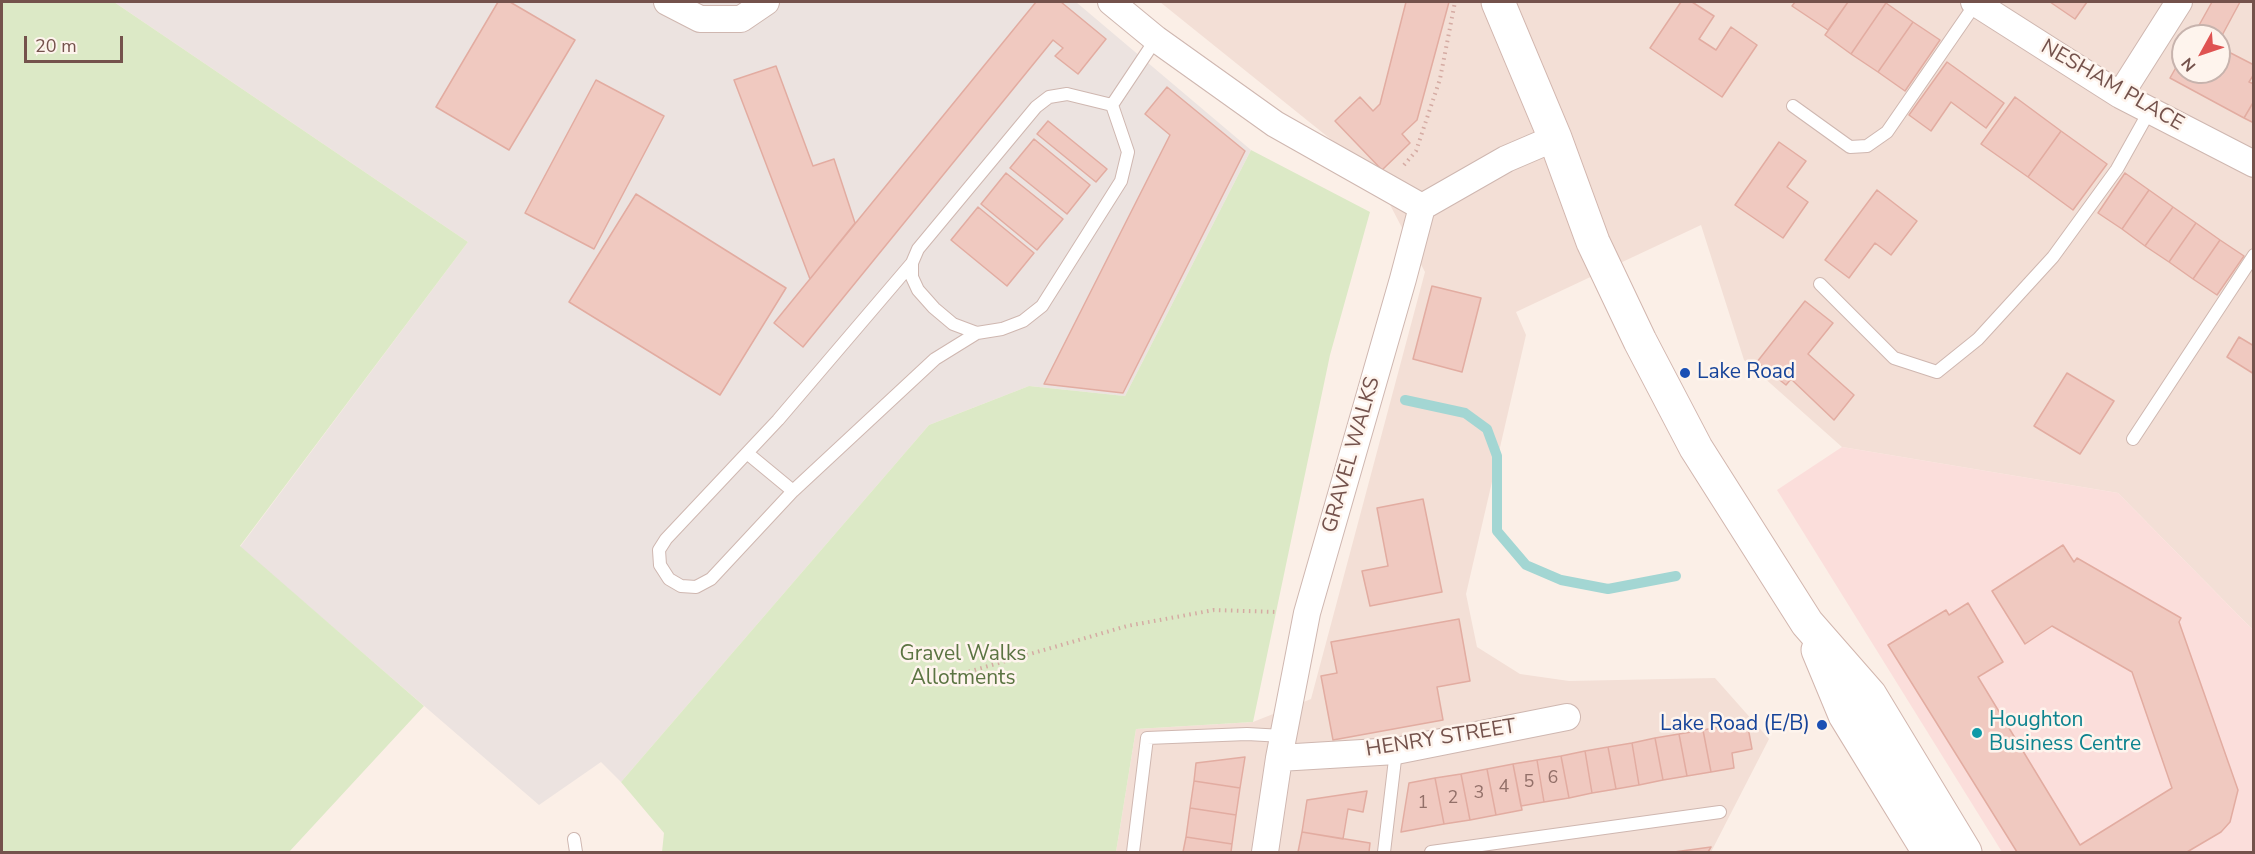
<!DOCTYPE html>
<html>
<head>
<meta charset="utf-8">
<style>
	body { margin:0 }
	#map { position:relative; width:2255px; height:854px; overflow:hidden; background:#fbefe7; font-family:"Nunito Sans",sans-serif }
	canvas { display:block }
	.frame { position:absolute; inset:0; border:3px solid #74524c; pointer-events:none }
	.north { position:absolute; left:2171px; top:24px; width:60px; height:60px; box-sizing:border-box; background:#fef4ed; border:2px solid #c7b3ad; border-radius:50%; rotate:230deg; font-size:16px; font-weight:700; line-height:24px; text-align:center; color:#74524c }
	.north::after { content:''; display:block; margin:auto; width:21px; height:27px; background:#df5352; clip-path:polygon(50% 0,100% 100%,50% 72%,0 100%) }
	.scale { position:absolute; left:24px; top:36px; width:99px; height:27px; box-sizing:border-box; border:3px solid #74524c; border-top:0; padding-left:8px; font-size:18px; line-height:21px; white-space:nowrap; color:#74524c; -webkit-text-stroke:4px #fef4ed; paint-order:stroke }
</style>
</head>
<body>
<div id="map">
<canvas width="2255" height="854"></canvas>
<div class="frame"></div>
<div class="north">N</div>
<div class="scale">20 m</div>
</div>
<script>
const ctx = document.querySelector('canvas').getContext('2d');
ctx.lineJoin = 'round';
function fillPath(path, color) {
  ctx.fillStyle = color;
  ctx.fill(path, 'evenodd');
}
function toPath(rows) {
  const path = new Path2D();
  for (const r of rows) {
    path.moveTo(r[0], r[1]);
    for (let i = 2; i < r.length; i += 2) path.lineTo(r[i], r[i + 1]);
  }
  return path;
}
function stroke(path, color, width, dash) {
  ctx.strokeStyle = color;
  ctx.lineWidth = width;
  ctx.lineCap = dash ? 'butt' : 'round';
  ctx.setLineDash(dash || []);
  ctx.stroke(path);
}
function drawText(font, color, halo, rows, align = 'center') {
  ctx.font = font + ' "Nunito Sans",sans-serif';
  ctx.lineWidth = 5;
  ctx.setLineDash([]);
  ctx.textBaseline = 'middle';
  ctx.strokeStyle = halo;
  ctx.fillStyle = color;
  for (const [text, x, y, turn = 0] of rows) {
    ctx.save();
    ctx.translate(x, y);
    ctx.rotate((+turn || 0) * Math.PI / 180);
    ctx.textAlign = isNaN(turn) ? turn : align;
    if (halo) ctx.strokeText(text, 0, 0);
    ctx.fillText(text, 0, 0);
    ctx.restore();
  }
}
const residential = toPath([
	[1160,2,2253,2,2253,630,2118,493,1842,447,1744,360,1701,225,1516,312,1526,335,1466,594,1477,647,1520,674,1569,681,1715,678,1769,739,1711,852,1116,852,1136,729,1253,722,1311,699,1425,272,1374,174],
	[2183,36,2219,36,2219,72,2183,72]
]);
const commercial = toPath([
	[1842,447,2118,493,2253,630,2253,852,2002,852,1777,490]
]);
const industrial = toPath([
	[114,2,1076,2,1251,150,1125,396,1029,386,929,425,621,782,601,762,539,805,240,547,468,242]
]);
const green = toPath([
	[2,2,114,2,468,242,240,546,424,706,289,852,2,852],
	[1251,150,1370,212,1330,355,1253,722,1136,729,1116,852,662,852,664,833,621,782,929,425,1029,386,1125,396]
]);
const stream = toPath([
	[1405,400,1465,413,1487,429,1497,456,1497,531,1526,565,1561,580,1608,589,1676,576]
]);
const building = toPath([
	[498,2,510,2,575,40,509,150,436,107,498,2],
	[1036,2,1061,2,1106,39,1078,74,1055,56,1063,48,1053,40,803,347,774,323,1036,2],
	[1406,2,1449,2,1417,120,1402,134,1410,143,1382,170,1335,121,1360,97,1373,111,1380,104,1406,2],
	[1681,2,1692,2,1714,16,1699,39,1716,50,1731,27,1757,45,1722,97,1650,48,1681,2],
	[1795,2,1848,2,1828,30,1792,6,1795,2],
	[1848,2,1884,2,1886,3,1851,54,1825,35,1848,2],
	[2050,2,2087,2,2075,19,2050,2],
	[2212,2,2240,2,2219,41,2219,36,2193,36,2212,2],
	[1886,3,1913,22,1878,72,1851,54,1886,3],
	[1913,22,1940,40,1905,91,1878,72,1913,22],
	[2219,47,2254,65,2254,74,2249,82,2254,84,2254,101,2244,118,2170,78,2183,55,2183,72,2219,72,2219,47],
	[1947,62,2004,103,1986,128,1951,102,1931,131,1909,115,1947,62],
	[776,66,813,166,834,159,855,223,810,279,734,80,776,66],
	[596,80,664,116,594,249,525,213,596,80],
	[1167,87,1245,151,1123,393,1044,384,1170,135,1145,114,1167,87],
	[2015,97,2061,131,2028,177,1981,144,2015,97],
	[2254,101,2254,123,2244,118,2254,101],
	[1048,121,1107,169,1096,182,1037,134,1048,121],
	[2061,131,2107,164,2073,210,2028,177,2061,131],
	[1034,139,1090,185,1067,214,1010,168,1034,139],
	[1779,142,1806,161,1787,187,1808,202,1783,238,1735,205,1779,142],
	[1006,173,1063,219,1037,250,981,204,1006,173],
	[2125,173,2149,190,2122,229,2098,213,2125,173],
	[1877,190,1917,221,1891,255,1875,243,1849,278,1825,260,1877,190],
	[2149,190,2173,207,2145,246,2122,229,2149,190],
	[636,194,786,288,720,395,569,302,636,194],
	[978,207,1034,253,1007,286,951,240,978,207],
	[2173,207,2196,223,2169,262,2145,246,2173,207],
	[2196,223,2220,240,2193,279,2169,262,2196,223],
	[2220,240,2244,256,2217,295,2193,279,2220,240],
	[1432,286,1481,298,1462,372,1413,359,1432,286],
	[1805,301,1833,323,1808,354,1854,395,1834,420,1791,379,1786,385,1757,362,1805,301],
	[2239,337,2254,346,2254,374,2227,357,2239,337],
	[2067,373,2114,401,2080,454,2034,426,2067,373],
	[1423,499,1442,592,1370,606,1362,571,1388,566,1377,508,1423,499],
	[2063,545,2074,562,2077,558,2181,618,2179,622,2238,790,2230,822,2221,832,2187,852,2017,852,1888,645,1946,610,1949,615,1968,603,2003,662,1978,677,2080,845,2172,788,2132,672,2052,626,2025,644,1992,591,2063,545],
	[1459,619,1470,681,1437,687,1443,720,1333,740,1321,676,1337,673,1331,642,1459,619],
	[1747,722,1752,749,1732,753,1734,768,1711,772,1703,730,1747,722],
	[1703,730,1711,772,1687,776,1679,734,1703,730],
	[1679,734,1687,776,1663,780,1655,738,1679,734],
	[1655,738,1663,780,1639,785,1632,743,1655,738],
	[1632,743,1639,785,1616,789,1608,747,1632,743],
	[1608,747,1616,789,1592,793,1585,751,1608,747],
	[1585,751,1592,793,1569,798,1561,756,1585,751],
	[1561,756,1569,798,1544,802,1537,760,1561,756],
	[1245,757,1240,788,1194,781,1196,763,1245,757],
	[1537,760,1544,802,1521,806,1513,764,1537,760],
	[1513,764,1522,810,1496,815,1487,769,1513,764],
	[1487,769,1496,815,1470,820,1461,774,1487,769],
	[1461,774,1470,820,1444,824,1435,778,1461,774],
	[1435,778,1444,824,1401,832,1409,783,1435,778],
	[1194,781,1240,788,1236,815,1190,808,1194,781],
	[1367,791,1363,812,1348,809,1343,839,1302,832,1307,800,1367,791],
	[1190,808,1236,815,1232,844,1186,837,1190,808],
	[1302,832,1370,843,1369,852,1298,852,1302,832],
	[1186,837,1232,844,1231,852,1183,852,1186,837],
	[1711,847,1708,852,1674,852,1711,847]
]);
const path = toPath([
	[1404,165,1416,151,1440,79,1455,2],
	[940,680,1127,626,1214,610,1278,612],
	[2253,852,2254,852]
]);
const lane = toPath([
	[1067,94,1112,105,1128,152,1121,181,1042,306,1023,321,1002,329,977,333,953,324,934,308,918,290,912,277,912,263,918,249,1036,107,1049,97,1067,94],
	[1112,105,1156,39],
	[1793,106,1850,147,1867,146,1887,132,1976,3],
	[912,263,778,420,666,539,659,550,660,565,669,579,681,586,696,587,711,579,793,491,935,359,977,333],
	[1820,284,1894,358,1937,372,1978,339,2053,257,2117,169,2150,110],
	[2133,439,2254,255],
	[747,453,793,491],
	[574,839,576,852],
	[1133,852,1147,738,1247,734,1283,736],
	[1384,852,1396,751],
	[1431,852,1720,812]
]);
const street = toPath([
	[667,2,700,19,741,19,766,2],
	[1111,2,1156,39,1275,124,1422,207],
	[1974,2,2120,95,2254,164],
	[2120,95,2179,2],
	[1279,758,1396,751,1567,717],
	[1265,852,1279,758,1307,613,1403,279,1422,207,1506,159,1555,138]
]);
const secondary = toPath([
	[1498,2,1555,138,1593,242,1640,341,1696,448,1807,623,1870,695,1965,852],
	[1818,650,1845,715,1929,852]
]);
const markers = [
	[1685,373,6,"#1a4fb4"],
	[1822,725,6,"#1a4fb4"],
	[1977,733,6,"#0f9aa8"]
];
const numberNames = [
	["6",1553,779],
	["5",1529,783],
	["4",1504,788],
	["3",1479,794],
	["2",1453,799],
	["1",1423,804]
];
const streetNames = [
	["NESHAM PLACE",2112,86,30],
	["GRAVEL WALKS",1352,455,-74],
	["HENRY STREET",1441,739,-9]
];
const transitNames = [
	["Lake Road",1697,373],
	["Lake Road (E/B)",1810,725,"right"]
];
const parkNames = [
	["Gravel Walks",963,655],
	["Allotments",963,679]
];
const cultureNames = [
	["Houghton",1989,721],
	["Business Centre",1989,745]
];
fillPath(residential, '#f3dfd6');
fillPath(commercial, '#fbdedb');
fillPath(industrial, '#ece3e0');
fillPath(green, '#dce9c6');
stroke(stream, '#a3d6d3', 10);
fillPath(building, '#f0c9c0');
stroke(building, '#e2aca1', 1.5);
stroke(lane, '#cfb7b0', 14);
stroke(street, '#cfb7b0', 28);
stroke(secondary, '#d2b6ae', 35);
stroke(path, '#d5aba3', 4, [1.5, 4.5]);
stroke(lane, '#fff', 12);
stroke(street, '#fff', 26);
stroke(secondary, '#fff', 33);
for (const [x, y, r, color] of markers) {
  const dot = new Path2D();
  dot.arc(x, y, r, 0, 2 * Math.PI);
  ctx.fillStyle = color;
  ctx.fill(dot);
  stroke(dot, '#fef4ed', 2);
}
drawText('18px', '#937069', null, numberNames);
drawText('21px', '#74524c', '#fef4ed', streetNames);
drawText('21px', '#164399', '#fef4ed', transitNames, 'left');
drawText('21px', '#5b7442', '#fef4ed', parkNames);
drawText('21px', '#0d838f', '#fef4ed', cultureNames, 'left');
</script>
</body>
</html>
